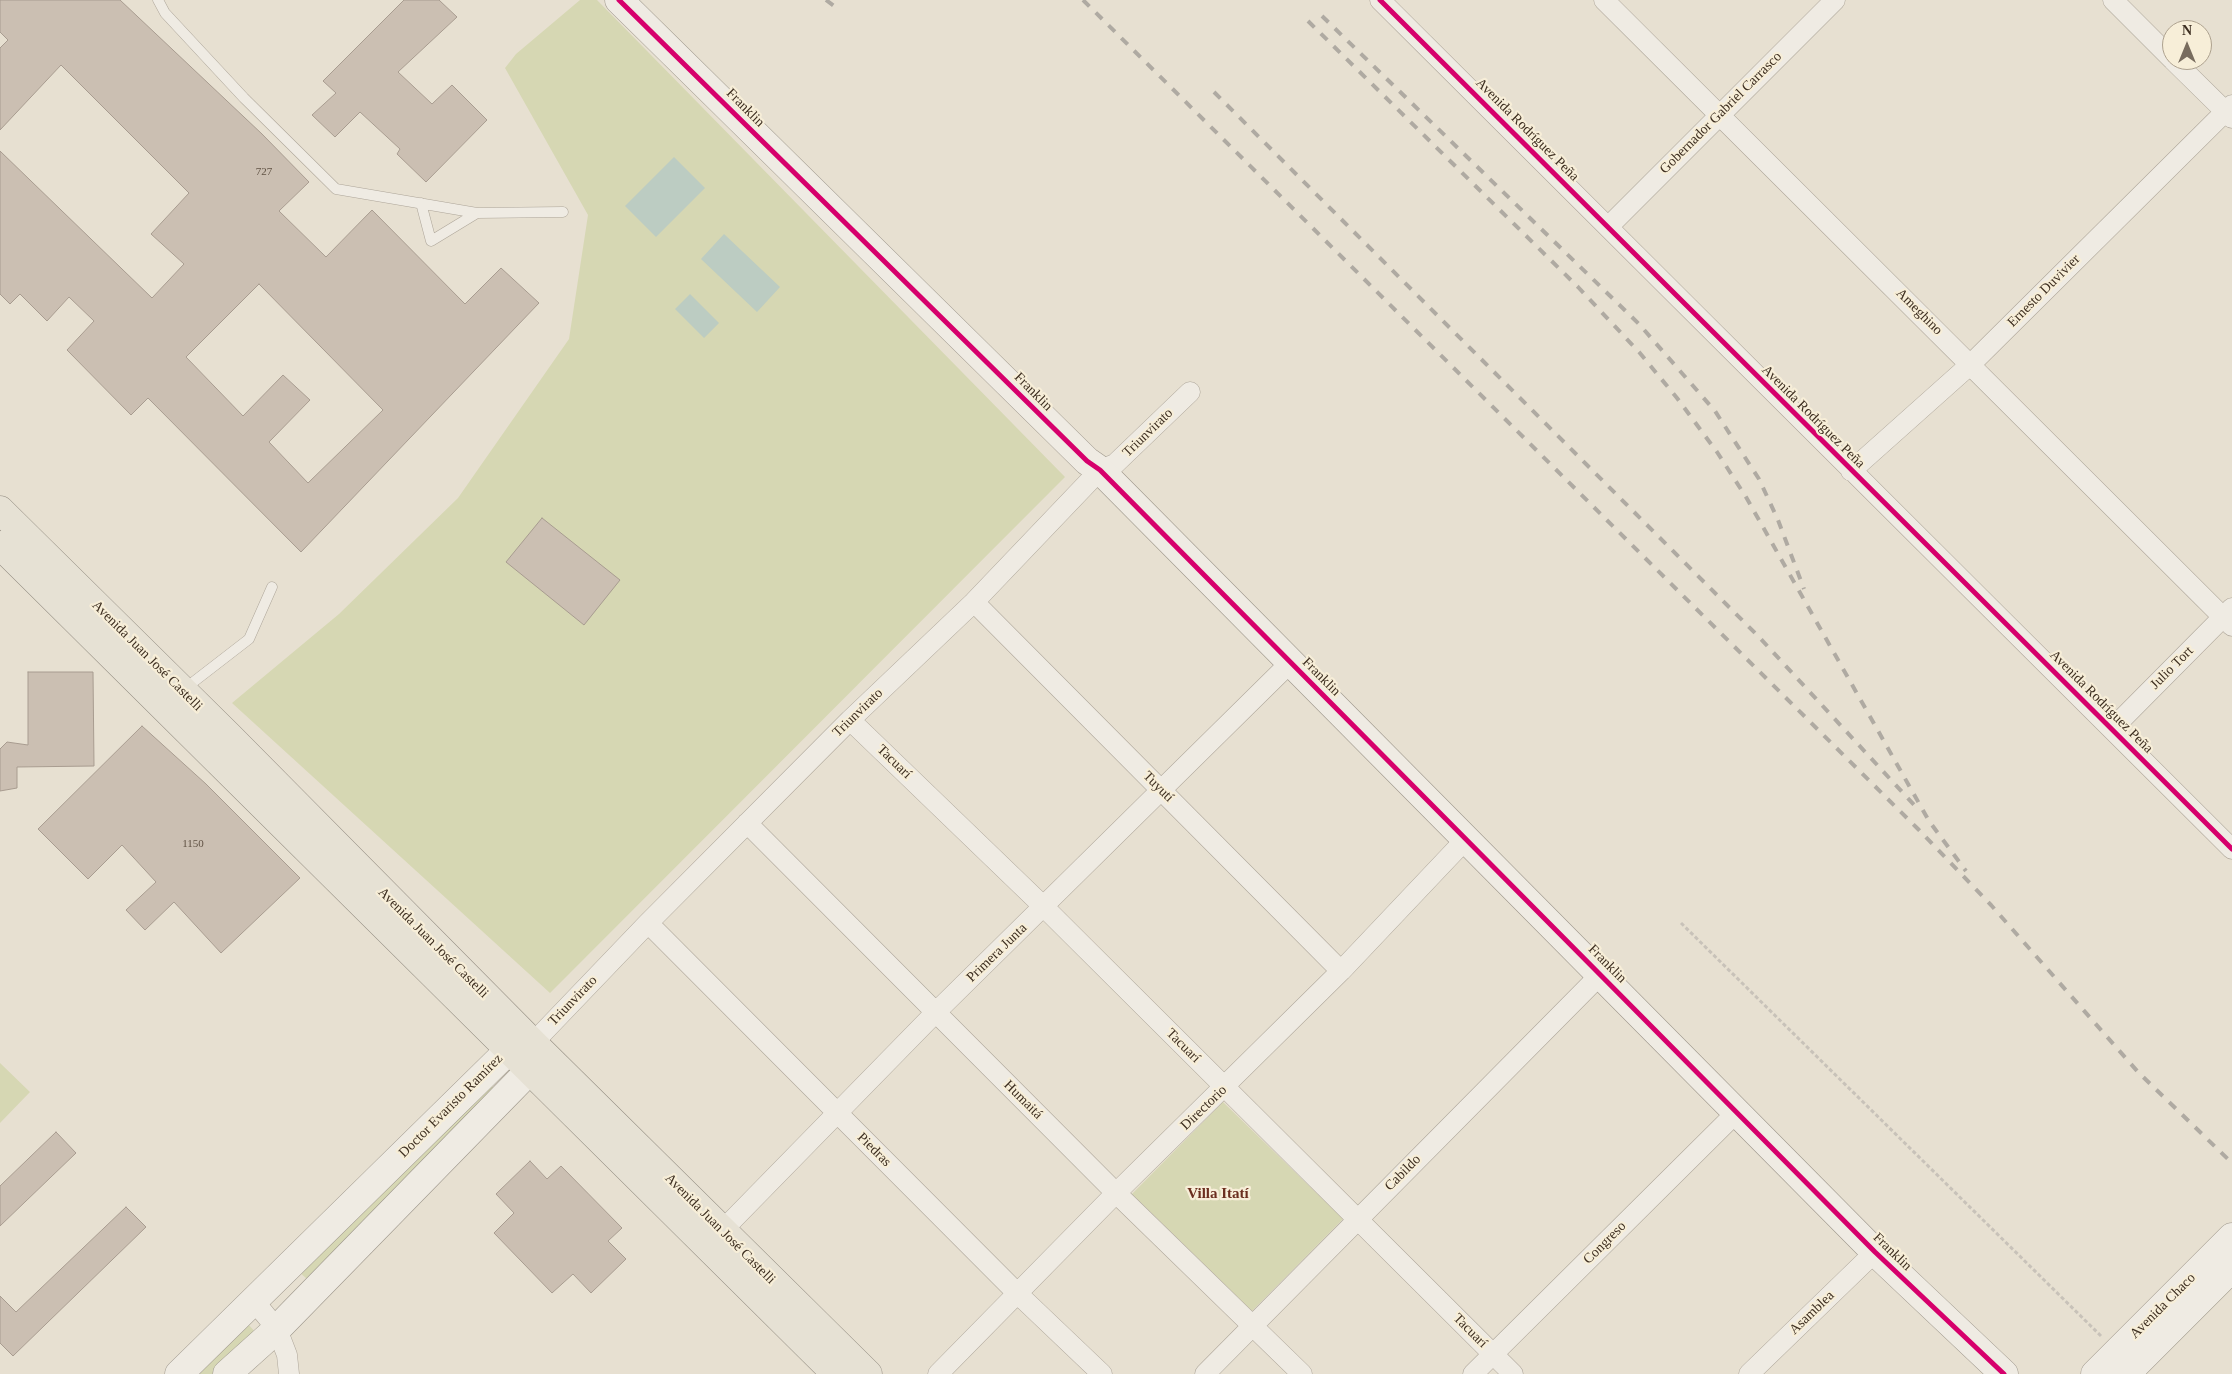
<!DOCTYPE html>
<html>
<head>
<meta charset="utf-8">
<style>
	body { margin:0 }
	#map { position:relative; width:2232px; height:1374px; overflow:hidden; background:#e7e0d1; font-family:Georgia,serif }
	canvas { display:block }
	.north { position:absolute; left:2162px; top:20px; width:50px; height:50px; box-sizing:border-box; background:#f7eed8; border:1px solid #ada18e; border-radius:50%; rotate:0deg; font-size:14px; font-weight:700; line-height:20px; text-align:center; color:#3d2e20 }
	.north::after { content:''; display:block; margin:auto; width:18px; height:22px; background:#786c5e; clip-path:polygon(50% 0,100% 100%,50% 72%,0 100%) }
</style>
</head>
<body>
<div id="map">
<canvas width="2232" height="1374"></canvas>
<div class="north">N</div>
</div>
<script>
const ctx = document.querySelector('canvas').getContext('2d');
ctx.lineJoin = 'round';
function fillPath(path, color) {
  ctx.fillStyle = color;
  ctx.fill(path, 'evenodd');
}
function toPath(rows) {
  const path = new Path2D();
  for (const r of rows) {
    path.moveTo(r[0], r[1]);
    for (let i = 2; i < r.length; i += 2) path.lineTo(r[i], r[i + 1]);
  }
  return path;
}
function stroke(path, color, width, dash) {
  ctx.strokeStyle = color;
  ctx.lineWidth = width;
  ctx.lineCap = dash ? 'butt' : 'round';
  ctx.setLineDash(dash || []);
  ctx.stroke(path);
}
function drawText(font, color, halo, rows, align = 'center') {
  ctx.font = font + ' Georgia,serif';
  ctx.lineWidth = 4.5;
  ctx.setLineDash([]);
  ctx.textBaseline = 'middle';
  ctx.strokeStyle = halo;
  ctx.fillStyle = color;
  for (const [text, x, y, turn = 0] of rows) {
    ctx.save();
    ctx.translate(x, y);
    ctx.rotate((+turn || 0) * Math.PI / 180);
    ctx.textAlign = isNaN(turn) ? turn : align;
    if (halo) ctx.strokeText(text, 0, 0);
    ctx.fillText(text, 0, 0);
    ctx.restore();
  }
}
const green = toPath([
	[580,0,597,0,1065,477,550,993,232,703,339,614,458,498,569,339,588,215,505,68,516,54],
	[0,1063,30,1092,0,1123],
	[487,1082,497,1091,307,1279,298,1271],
	[1223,1102,1343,1219,1252,1311,1132,1194],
	[248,1324,256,1333,212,1374,196,1374]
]);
const water = toPath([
	[674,157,705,188,656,237,625,206],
	[724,234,780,287,757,312,701,259],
	[690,294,719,323,704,338,675,309]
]);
const building = toPath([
	[0,0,120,0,262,134,309,182,279,211,326,257,372,210,465,304,501,268,539,303,301,552,148,398,131,415,67,350,94,321,69,297,47,321,20,294,10,304,0,294,0,151,152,298,184,264,151,234,189,193,61,65,0,130,0,48,8,40,0,32,0,0],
	[259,284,383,410,308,483,269,442,310,400,283,375,243,416,186,357,259,284],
	[404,0,439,0,457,17,398,72,432,104,452,85,487,120,426,182,397,154,400,149,360,112,335,137,312,115,336,93,323,81,404,0],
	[542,518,620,580,584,625,506,562,542,518],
	[28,672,93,672,94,766,17,767,17,788,0,791,0,749,7,742,28,745,28,672],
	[142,726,206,784,300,878,221,953,174,902,145,930,126,910,156,882,122,845,88,879,38,829,142,726],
	[56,1132,76,1153,0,1226,0,1186,56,1132],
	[530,1161,547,1179,561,1166,622,1228,608,1241,626,1259,591,1293,573,1274,552,1293,494,1233,514,1213,496,1194,530,1161],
	[126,1207,146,1227,13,1356,0,1343,0,1296,16,1312,126,1207]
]);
const path = toPath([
	[1681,923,2101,1336]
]);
const lane = toPath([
	[158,0,165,13,244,98,336,189,477,213,563,212],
	[421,203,431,241,477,213],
	[183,690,249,639,272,587]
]);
const street = toPath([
	[1380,0,2232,849],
	[1604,0,2232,626],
	[2113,0,2172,59],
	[2173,60,2232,118],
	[1608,227,1835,0],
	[1851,471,1971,364,2232,105],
	[974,602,1341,971],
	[850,720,1044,907,1513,1374],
	[2112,729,2232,608],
	[747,823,1116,1193,1302,1374],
	[648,923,1018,1294,1102,1374],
	[533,1043,648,923,850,720,974,602,1100,470,1115,464,1190,392],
	[713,1240,936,1012,1291,662],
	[254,1301,277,1329,287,1355,289,1374],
	[938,1374,1116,1193,1341,971,1466,839],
	[1205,1374,1601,974],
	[1473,1374,1737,1112],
	[1749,1374,1875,1252]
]);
const secondary = toPath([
	[619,0,1087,461,1100,470,1875,1252,2004,1374],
	[179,1374,510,1049,533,1043,530,1070,277,1329,227,1374],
	[2095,1374,2232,1237],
	[2126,1374,2232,1268]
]);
const primary = toPath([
	[0,510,229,736,533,1043,868,1374],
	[0,545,836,1374]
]);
const rail = toPath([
	[826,0,834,6],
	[1083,0,1918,829,1991,905,2138,1072,2232,1163],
	[1322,16,1639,324,1715,411,1759,479,1778,520,1804,589],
	[1308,21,1578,287,1639,352,1677,398,1717,452,1746,497,1929,821,1966,871],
	[1214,92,1759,637,1916,807]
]);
const cycleway = toPath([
	[619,0,1087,461,1100,470,1875,1252,2004,1374],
	[1380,0,2232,849]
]);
const numberNames = [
	["727",264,172],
	["1150",193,844]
];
const streetNames = [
	["Franklin",745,108,45],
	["Gobernador Gabriel Carrasco",1721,113,-45],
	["Avenida Rodríguez Peña",1527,130,45],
	["Ernesto Duvivier",2044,291,-45],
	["Ameghino",1919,312,45],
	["Franklin",1033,392,45],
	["Avenida Rodríguez Peña",1813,417,45],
	["Triunvirato",1148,433,-44],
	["Avenida Juan José Castelli",147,656,45],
	["Julio Tort",2172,668,-45],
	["Franklin",1321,677,45],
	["Avenida Rodríguez Peña",2101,702,45],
	["Triunvirato",858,713,-44],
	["Tacuarí",894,762,44],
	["Tuyutí",1158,787,45],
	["Avenida Juan José Castelli",433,943,45],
	["Primera Junta",997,953,-44],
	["Franklin",1607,964,45],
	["Triunvirato",573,1001,-46],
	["Tacuarí",1183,1046,45],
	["Humaitá",1023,1100,45],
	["Doctor Evaristo Ramírez",451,1106,-45],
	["Directorio",1204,1108,-44],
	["Piedras",874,1150,45],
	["Cabildo",1403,1173,-45],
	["Avenida Juan José Castelli",720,1229,45],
	["Congreso",1605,1243,-45],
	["Franklin",1892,1252,44],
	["Avenida Chaco",2163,1306,-45],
	["Asamblea",1812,1313,-44],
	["Tacuarí",1470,1331,45]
];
const neighbourhoodNames = [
	["Villa Itatí",1218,1194]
];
fillPath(green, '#d6d7b3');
fillPath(water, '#bcccc2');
fillPath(building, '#cbbfb2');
stroke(building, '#a89c90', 1);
stroke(lane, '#ada599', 11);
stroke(street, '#ada599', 21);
stroke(secondary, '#9c958a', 29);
stroke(primary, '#928b80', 29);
stroke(path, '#c8c2b9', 3, [4, 2.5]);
stroke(lane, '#efebe3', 10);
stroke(street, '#efebe3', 20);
stroke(secondary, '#efebe3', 28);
stroke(primary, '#e6e1d4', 28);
stroke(rail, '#afaaa2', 4, [9, 9]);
stroke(cycleway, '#d6006c', 5);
drawText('11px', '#605244', null, numberNames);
drawText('14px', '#3d2e20', '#f7eed8', streetNames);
drawText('bold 15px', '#6b2e1e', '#f7eed8', neighbourhoodNames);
</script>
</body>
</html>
